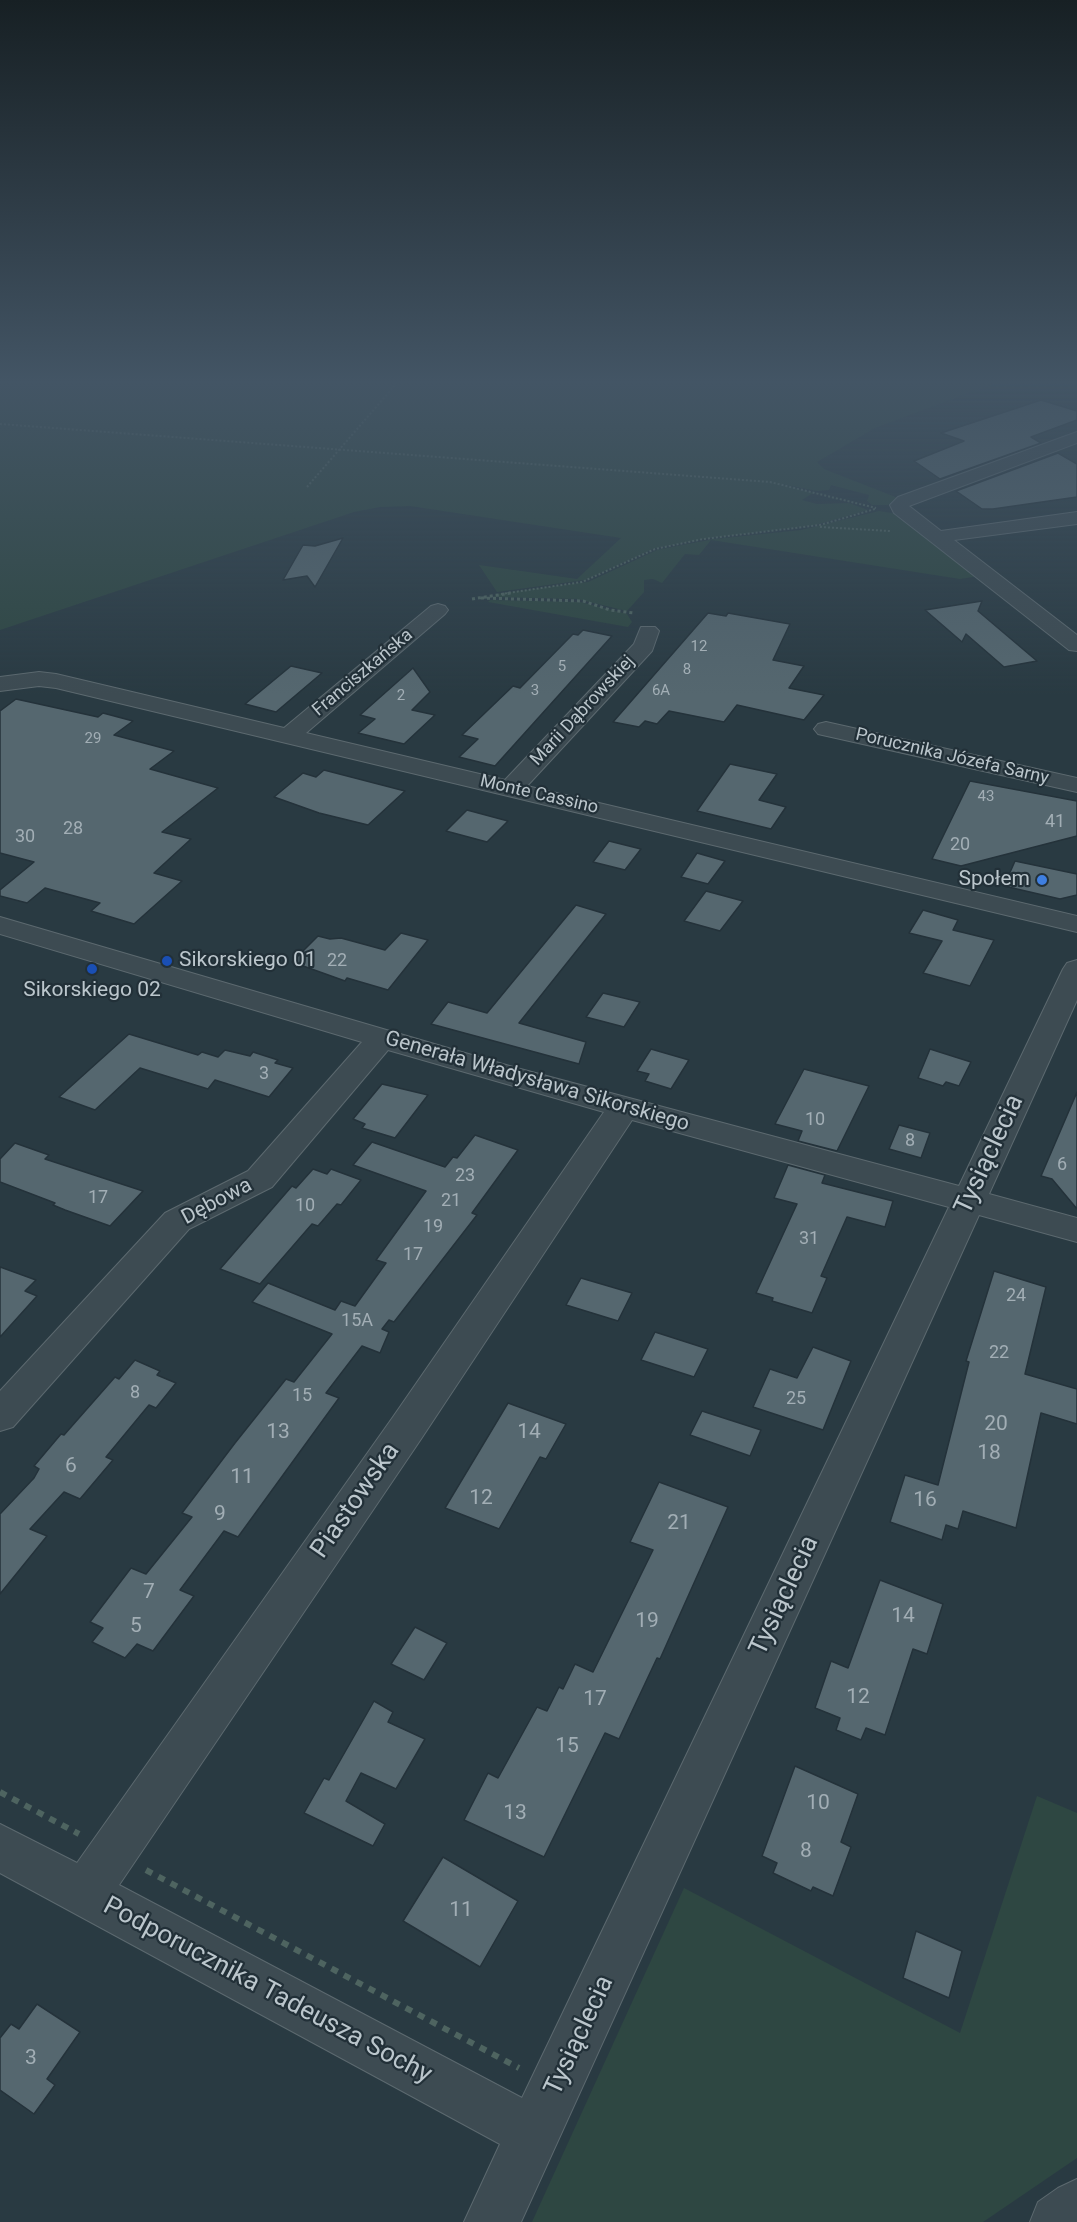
<!DOCTYPE html>
<html>
<head>
<meta charset="utf-8">
<style>
	body { margin:0 }
	canvas { display:block; background:#293a42 }
</style>
</head>
<body>
<canvas width="1077" height="2222"></canvas>
<script>
const ctx = document.querySelector('canvas').getContext('2d');
ctx.lineJoin = 'round';
function fillPath(path, color) {
  ctx.fillStyle = color;
  ctx.fill(path, 'evenodd');
}
function toPath(rows) {
  const path = new Path2D();
  for (const r of rows) {
    path.moveTo(r[0], r[1]);
    for (let i = 2; i < r.length; i += 2) path.lineTo(r[i], r[i + 1]);
  }
  return path;
}
function stroke(path, color, width, dash) {
  ctx.strokeStyle = color;
  ctx.lineWidth = width;
  ctx.lineCap = dash ? 'butt' : 'round';
  ctx.setLineDash(dash || []);
  ctx.stroke(path);
}
function drawText(font, color, halo, rows, align = 'center') {
  ctx.font = font + ' Roboto,sans-serif';
  ctx.lineWidth = 4.5;
  ctx.setLineDash([]);
  ctx.textBaseline = 'middle';
  ctx.strokeStyle = halo;
  ctx.fillStyle = color;
  for (const [text, x, y, turn = 0] of rows) {
    ctx.save();
    ctx.translate(x, y);
    ctx.rotate((+turn || 0) * Math.PI / 180);
    ctx.textAlign = isNaN(turn) ? turn : align;
    if (halo) ctx.strokeText(text, 0, 0);
    ctx.fillText(text, 0, 0);
    ctx.restore();
  }
}
const green = toPath([
	[0,384,993,384,875,428,817,462,824,469,898,498,888,505,872,505,867,501,869,495,831,485,829,490,817,491,781,484,813,493,802,500,817,504,849,503,868,510,816,525,709,538,655,548,585,580,497,592,479,565,577,579,621,538,410,506,380,507,354,512,0,630],
	[879,511,898,514,979,576,960,579,711,540,699,555,685,554,662,583,653,579,644,580,644,592,627,611,577,599,494,597,496,594,588,582,657,550,677,546,714,539,801,530],
	[490,600,580,602,627,614,632,622,628,627,488,602],
	[1037,1796,1077,1813,1077,2158,983,2222,532,2222,684,1888,960,2033]
]);
const building = toPath([
	[1041,400,1077,411,1077,420,1031,437,1041,443,940,479,914,461,964,441,941,433,1041,400],
	[1058,453,1077,464,1077,497,993,509,982,509,956,491,1058,453],
	[343,538,315,587,307,576,283,580,303,545,315,546,343,538],
	[982,601,978,611,1037,661,1004,667,966,634,962,642,925,610,982,601],
	[708,613,726,616,728,613,790,624,773,660,804,666,789,688,824,695,804,720,737,705,724,722,669,711,657,724,645,721,639,727,613,722,708,613],
	[583,630,612,636,495,766,459,757,478,739,462,735,513,686,520,688,573,634,578,635,583,630],
	[291,666,322,673,276,712,245,704,291,666],
	[413,668,430,692,412,710,435,715,404,744,358,733,375,719,360,715,413,668],
	[16,699,98,717,103,713,133,721,114,735,174,751,150,769,218,788,162,832,191,839,154,873,182,881,134,924,91,911,100,903,45,888,27,903,0,896,0,890,34,862,0,853,0,711,16,699],
	[730,764,777,774,759,800,786,807,771,829,697,811,730,764],
	[324,770,405,791,368,825,319,813,274,797,303,773,316,777,324,770],
	[970,781,1077,801,1077,836,961,866,932,859,970,781],
	[467,810,508,821,487,842,446,831,467,810],
	[609,841,641,849,625,870,593,862,609,841],
	[697,853,725,861,708,884,681,877,697,853],
	[1015,861,1077,874,1077,895,1060,899,1004,886,1015,861],
	[706,891,743,901,720,931,684,921,706,891],
	[576,905,606,914,519,1023,586,1042,579,1064,431,1024,448,1002,487,1013,576,905],
	[923,910,958,920,953,930,994,940,970,986,923,973,942,941,909,933,923,910],
	[401,933,428,940,388,990,347,978,345,981,292,962,318,936,330,939,341,938,385,950,401,933],
	[603,993,640,1002,624,1027,586,1017,603,993],
	[129,1034,198,1055,202,1052,218,1057,225,1050,250,1056,253,1052,278,1060,275,1063,293,1068,269,1097,215,1080,208,1089,140,1068,95,1110,59,1097,129,1034],
	[651,1049,689,1060,671,1089,645,1081,649,1074,637,1071,651,1049],
	[930,1049,971,1062,959,1086,946,1082,943,1086,918,1078,930,1049],
	[804,1069,869,1086,837,1151,798,1141,802,1131,775,1124,804,1069],
	[382,1084,428,1095,395,1138,362,1128,365,1124,353,1119,382,1084],
	[1077,1092,1077,1209,1052,1179,1041,1176,1077,1092],
	[899,1125,930,1133,921,1158,889,1149,899,1125],
	[475,1135,518,1150,472,1213,477,1215,394,1322,389,1320,382,1329,389,1332,380,1353,362,1346,326,1393,339,1398,238,1537,224,1531,180,1590,194,1596,153,1651,137,1644,125,1658,92,1642,103,1628,90,1622,131,1568,146,1574,192,1517,182,1513,235,1443,286,1379,294,1382,332,1334,252,1302,268,1283,335,1310,341,1301,355,1306,386,1263,376,1260,426,1191,353,1165,372,1142,445,1167,453,1157,457,1158,475,1135],
	[15,1143,49,1155,45,1159,143,1191,110,1226,65,1210,53,1205,55,1203,0,1182,0,1159,15,1143],
	[788,1165,825,1175,822,1183,893,1201,885,1227,847,1217,821,1276,827,1278,812,1313,772,1301,773,1298,756,1293,797,1204,774,1198,788,1165],
	[313,1169,327,1174,331,1169,361,1180,341,1205,337,1204,318,1226,312,1224,260,1284,220,1269,292,1186,296,1188,313,1169],
	[0,1267,36,1280,25,1291,37,1296,0,1337,0,1267],
	[994,1271,1046,1287,1025,1374,1077,1389,1077,1424,1041,1413,1016,1528,963,1511,958,1529,946,1525,942,1540,890,1522,905,1475,938,1485,969,1362,966,1361,994,1271],
	[581,1278,632,1293,618,1321,566,1305,581,1278],
	[655,1332,708,1349,694,1377,641,1360,655,1332],
	[813,1347,851,1361,823,1430,753,1407,770,1369,797,1378,813,1347],
	[135,1360,160,1371,157,1375,176,1383,156,1408,149,1405,106,1457,113,1460,80,1499,64,1492,30,1529,47,1536,0,1594,0,1514,34,1478,39,1469,34,1466,61,1434,64,1435,115,1377,119,1379,135,1360],
	[508,1403,566,1424,546,1459,540,1457,499,1529,445,1508,508,1403],
	[702,1411,761,1430,750,1456,690,1435,702,1411],
	[659,1482,728,1507,660,1659,657,1658,619,1739,605,1733,544,1857,464,1820,488,1773,498,1778,537,1707,547,1711,559,1687,563,1689,575,1664,593,1672,653,1550,630,1542,659,1482],
	[880,1580,943,1604,927,1654,913,1649,885,1735,866,1728,861,1740,836,1730,840,1718,815,1708,831,1661,848,1668,880,1580],
	[415,1627,447,1643,424,1680,391,1664,415,1627],
	[374,1701,393,1712,388,1722,425,1739,396,1789,361,1773,346,1801,385,1824,373,1846,304,1813,324,1778,329,1780,374,1701],
	[795,1766,858,1794,841,1842,851,1847,833,1896,813,1887,811,1891,773,1873,777,1863,762,1856,795,1766],
	[443,1857,518,1901,480,1967,403,1921,443,1857],
	[916,1931,962,1951,949,1998,903,1978,916,1931],
	[37,2004,80,2032,47,2079,55,2085,34,2114,0,2090,0,2038,11,2024,19,2029,37,2004]
]);
const pathFar2 = toPath([
	[0,424,770,482,876,508],
	[307,487,396,384],
	[820,527,890,531],
	[501,594,582,582,655,549,703,539,820,525,875,509]
]);
const pathFar1 = toPath([
	[481,598,583,601,610,610,634,613],
	[472,599,511,593]
]);
const path = toPath([
	[0,1792,79,1834],
	[146,1870,519,2068]
]);
const minor = toPath([
	[1077,432,1077,443,909,506,941,531,1077,512,1077,524,954,540,1077,635,1077,651,1069,650,930,541,894,513,890,505,898,497,1077,432],
	[438,604,445,606,448,610,445,614,306,733,505,780,634,644,641,627,655,627,659,631,652,651,527,786,1077,916,1077,932,56,688,39,686,0,691,0,677,39,672,56,674,284,728,431,606,438,604],
	[826,722,1077,778,1077,792,818,734,814,729,818,724,826,722],
	[0,917,513,1067,959,1186,1063,969,1067,963,1077,960,1077,1000,989,1194,1077,1218,1077,1242,979,1215,521,2222,464,2222,500,2144,0,1873,0,1824,77,1863,393,1417,604,1112,388,1050,272,1187,189,1229,13,1427,0,1431,0,1391,165,1213,248,1171,362,1042,0,934,0,917],
	[632,1120,949,1207,522,2098,119,1885,421,1439,632,1120],
	[1077,2179,1077,2222,1030,2222,1038,2202,1058,2188,1077,2179]
]);
const markers = [
	[1042,880,6,"#3f7fe0"],
	[167,961,6,"#1a4fb4"],
	[92,969,6,"#1a4fb4"]
];
const farNumbernames = [
	["12",699,647],
	["5",562,667],
	["8",687,670],
	["3",535,691],
	["6A",661,691],
	["2",401,696],
	["29",93,739],
	["43",986,797]
];
const farStreetnames = [
	["Franciszkańska",363,673,-40],
	["Marii Dąbrowskiej",583,711,-47],
	["Porucznika Józefa Sarny",952,757,13],
	["Monte Cassino",539,795,13]
];
const numberNames = [
	["41",1055,822],
	["28",73,829],
	["30",25,837],
	["20",960,845],
	["22",337,961],
	["3",264,1074],
	["10",815,1120],
	["8",910,1141],
	["6",1062,1165],
	["23",465,1176],
	["17",98,1198],
	["21",451,1201],
	["10",305,1206],
	["19",433,1227],
	["31",809,1239],
	["17",413,1255],
	["24",1016,1296],
	["15A",357,1321],
	["22",999,1353],
	["8",135,1393],
	["15",302,1396],
	["25",796,1399]
];
const poiNames = [
	["Społem",1030,880],
	["Sikorskiego 01",179,961,"left"],
	["Sikorskiego 02",92,991,"center"]
];
const streetNames = [
	["Generała Władysława Sikorskiego",537,1082,16],
	["Dębowa",217,1202,-28]
];
const nearNumbernames = [
	["20",996,1425],
	["13",278,1433],
	["14",529,1433],
	["18",989,1454],
	["6",71,1467],
	["11",242,1478],
	["12",481,1499],
	["16",925,1501],
	["9",220,1515],
	["21",679,1524],
	["7",149,1593],
	["14",903,1617],
	["19",647,1622],
	["5",136,1627],
	["12",858,1698],
	["17",595,1700],
	["15",567,1747],
	["10",818,1804],
	["13",515,1814],
	["8",806,1852],
	["11",461,1911],
	["3",31,2059]
];
const nearStreetnames = [
	["Tysiąclecia",990,1155,-65],
	["Piastowska",356,1501,-55],
	["Tysiąclecia",785,1596,-65],
	["Podporucznika Tadeusza Sochy",267,1991,28],
	["Tysiąclecia",580,2036,-65]
];
fillPath(green, '#2e4742');
fillPath(building, '#55676f');
stroke(building, '#24323a', 1.5);
stroke(minor, '#5c696f', 2);
stroke(pathFar2, '#4e6460', 2, [2, 2]);
stroke(pathFar1, '#4e6460', 3, [3, 3]);
stroke(path, '#4e6460', 6, [7, 7]);
fillPath(minor, '#3d4b52');
const sky = ctx.createLinearGradient(0, 0, 0, 695);
sky.addColorStop(0, '#172024');
sky.addColorStop(0.55, '#435565');
sky.addColorStop(1, '#43556500');
ctx.fillStyle = sky;
ctx.fillRect(0, 0, 1077, 695);
for (const [x, y, r, color] of markers) {
  const dot = new Path2D();
  dot.arc(x, y, r, 0, 2 * Math.PI);
  ctx.fillStyle = color;
  ctx.fill(dot);
  stroke(dot, '#223038', 2);
}
drawText('15px', '#a2aeb5', null, farNumbernames);
drawText('18px', '#bbc6cc', '#223038', farStreetnames);
drawText('18px', '#a2aeb5', null, numberNames);
drawText('21px', '#bbc6cc', '#223038', poiNames, 'right');
drawText('21px', '#bbc6cc', '#223038', streetNames);
drawText('21px', '#a2aeb5', null, nearNumbernames);
drawText('26px', '#bbc6cc', '#223038', nearStreetnames);
</script>
</body>
</html>
